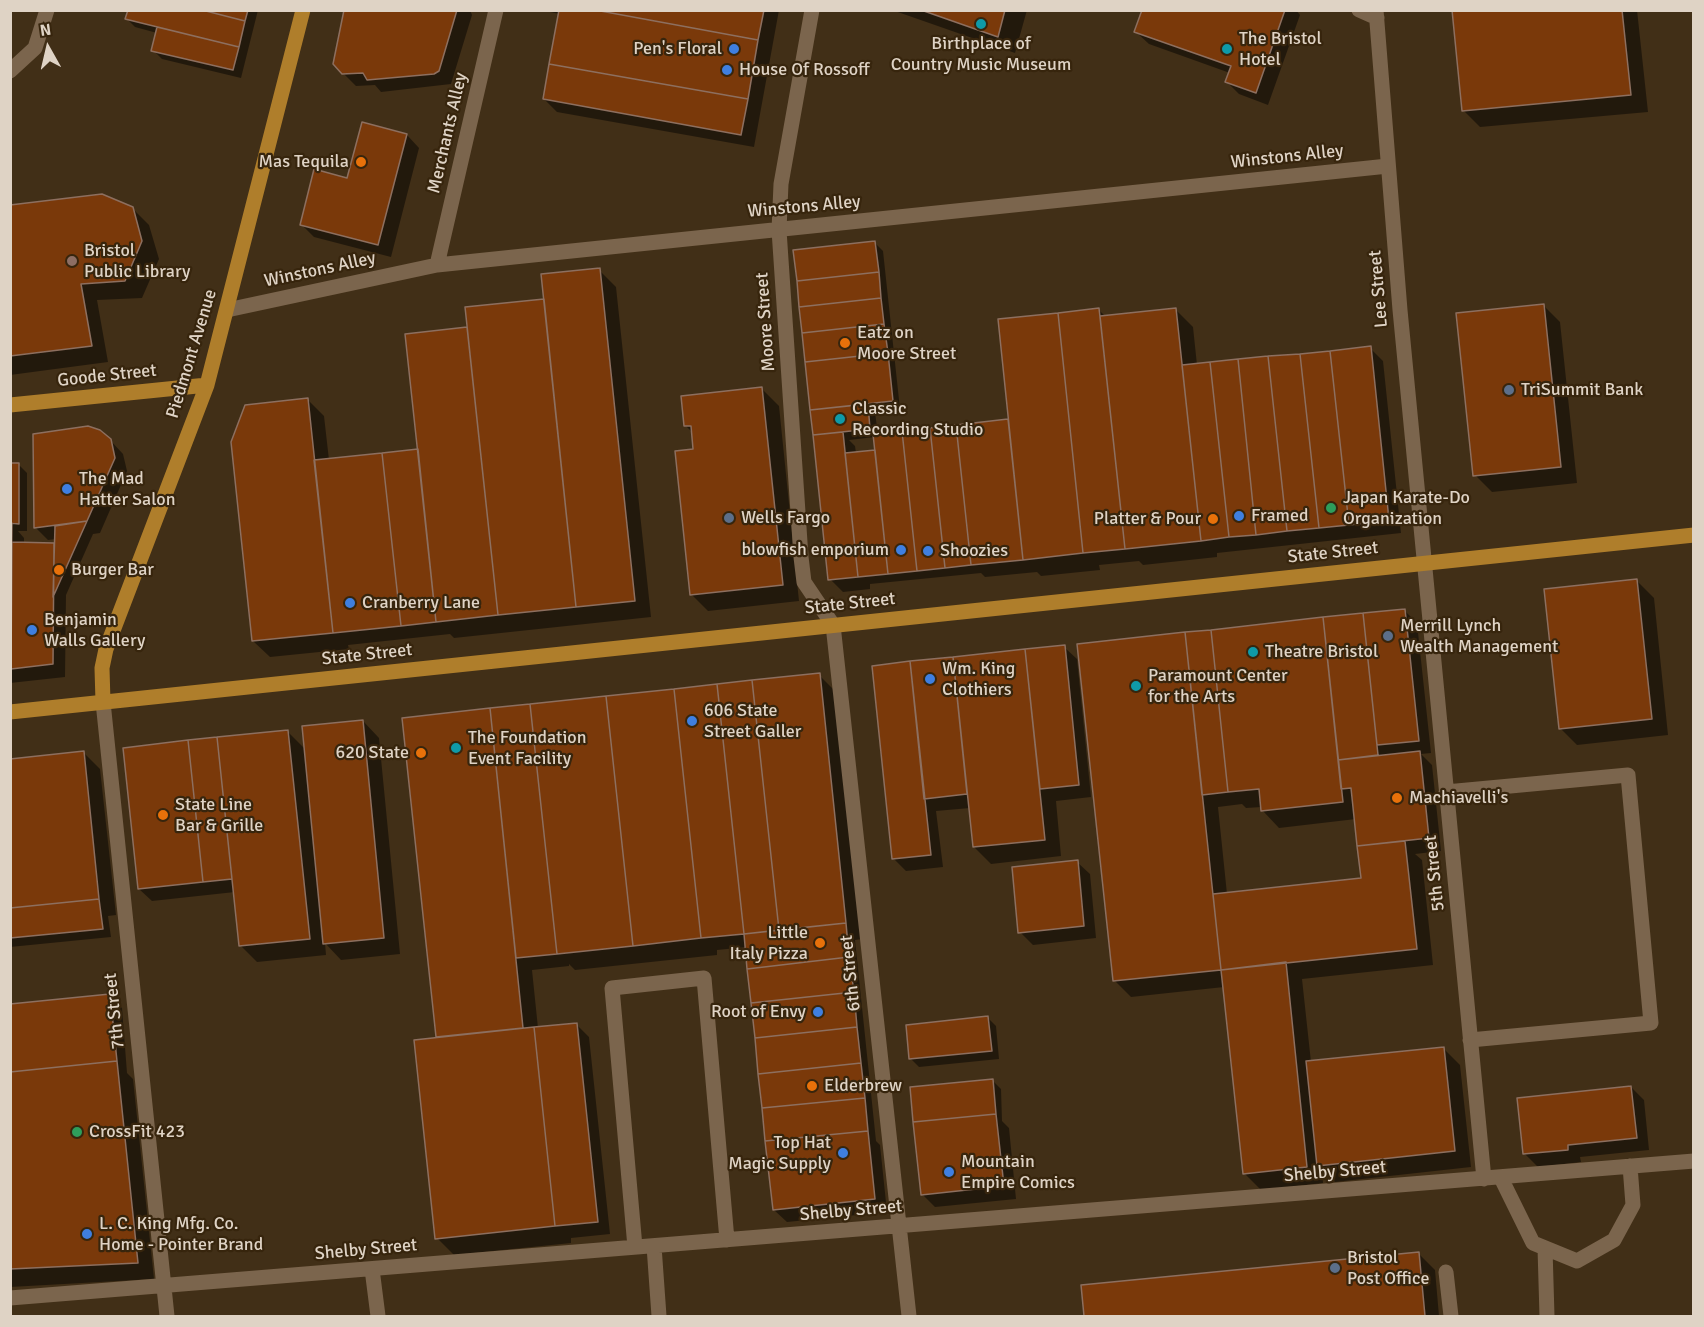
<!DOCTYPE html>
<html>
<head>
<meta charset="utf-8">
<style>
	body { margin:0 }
	#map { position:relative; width:1704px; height:1327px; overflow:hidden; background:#412f17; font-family:Signika,sans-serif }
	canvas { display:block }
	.frame { position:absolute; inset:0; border:12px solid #dfd3c5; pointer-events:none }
	.north { position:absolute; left:18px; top:18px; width:60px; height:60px; -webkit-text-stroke:4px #37250d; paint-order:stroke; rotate:352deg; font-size:16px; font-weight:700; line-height:24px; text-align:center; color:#dfd3c5 }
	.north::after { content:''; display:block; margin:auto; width:21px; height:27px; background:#dfd3c5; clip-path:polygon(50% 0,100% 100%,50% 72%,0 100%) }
</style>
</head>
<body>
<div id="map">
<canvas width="1704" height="1327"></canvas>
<div class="frame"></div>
<div class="north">N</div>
</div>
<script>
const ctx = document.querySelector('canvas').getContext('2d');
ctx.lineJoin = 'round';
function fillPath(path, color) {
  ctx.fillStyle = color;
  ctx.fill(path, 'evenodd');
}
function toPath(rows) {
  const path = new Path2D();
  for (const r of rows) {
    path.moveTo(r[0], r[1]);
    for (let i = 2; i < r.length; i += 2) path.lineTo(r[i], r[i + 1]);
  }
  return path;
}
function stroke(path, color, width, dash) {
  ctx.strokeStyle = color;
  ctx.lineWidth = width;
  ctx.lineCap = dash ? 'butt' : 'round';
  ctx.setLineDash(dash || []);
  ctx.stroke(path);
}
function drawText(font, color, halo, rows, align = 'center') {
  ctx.font = font + ' Signika,sans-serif';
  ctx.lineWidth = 4.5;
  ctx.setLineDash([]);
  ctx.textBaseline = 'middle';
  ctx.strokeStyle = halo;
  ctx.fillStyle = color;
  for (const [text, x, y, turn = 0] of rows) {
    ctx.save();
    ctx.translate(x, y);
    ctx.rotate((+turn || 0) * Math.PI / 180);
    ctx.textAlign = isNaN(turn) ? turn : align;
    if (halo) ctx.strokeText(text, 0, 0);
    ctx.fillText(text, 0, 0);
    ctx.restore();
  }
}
const shadow = toPath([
	[129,10,258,10,241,78,162,59,153,50,157,33,135,27,127,19],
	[347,10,470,10,472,15,451,84,381,92,375,85,356,86,343,73],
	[540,10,779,10,754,147,557,112,544,99,560,14],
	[892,10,1027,10,1015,53],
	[1143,10,1296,10,1300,15,1268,105,1239,94,1227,82,1230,73,1149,44,1136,32],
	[1454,10,1637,10,1648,112,1480,127,1463,110],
	[407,135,419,148,391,257,314,237,301,224,348,179],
	[10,206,132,208,149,225,159,259,142,298,97,300,108,362,10,375],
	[875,243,883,251,900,409,875,412,878,435,1008,421,1010,424,1099,310,1106,317,1176,310,1193,327,1197,365,1370,348,1383,361,1401,533,1217,553,1217,557,1143,565,1139,561,1099,565,1100,570,1041,576,1037,572,985,577,981,573,870,584,870,589,843,592,830,579,795,251],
	[875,437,876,451,856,453,855,446,849,440],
	[599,270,616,287,651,617,454,638,450,634,348,645,349,649,270,657,253,641,307,399,324,416,329,460,419,451,407,335,468,329,545,300],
	[1543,305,1560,322,1577,483,1492,492,1475,475],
	[762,389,779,406,799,601,708,611,691,594,695,450,693,433,686,426],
	[110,440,123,454,127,471,100,533,93,534,66,595,65,677,10,683,10,465,19,465,27,473,27,531,18,531,24,538,24,544,53,544,56,547,56,539,48,540,35,527],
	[1637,581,1654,598,1668,735,1577,745,1560,728],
	[1404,610,1417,623,1431,753,1421,754,1432,765,1441,851,1415,854,1422,860,1433,965,1302,979,1311,1062,1443,1048,1460,1065,1471,1167,1335,1182,1322,1169,1323,1183,1261,1190,1244,1173,1224,987,1131,997,1114,980,1187,633],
	[1242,804,1246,808,1262,807,1263,811,1279,828,1356,819,1362,880,1227,894,1218,807],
	[1064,647,1077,659,1091,797,1056,801,1061,856,991,864,974,847,970,808,936,811,943,867,906,871,893,858,873,667],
	[819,675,836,692,862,939,855,940,876,1141,880,1145,887,1212,787,1222,774,1210,747,947,717,950,717,955,575,970,569,964,569,966,532,970,538,1028,576,1024,589,1037,610,1234,571,1238,571,1243,454,1255,437,1238,438,1039,404,719],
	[363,721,379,738,400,954,341,960,325,943,326,955,257,962,240,945,235,892,152,901,139,889,287,731,306,750],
	[83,752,100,769,116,915,108,916,111,937,10,947,10,760],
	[1077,862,1090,874,1096,938,1033,945,1020,932],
	[109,995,122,1008,127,1073,133,1079,154,1279,10,1287,10,1006],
	[988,1018,996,1026,999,1059,919,1067,911,1059],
	[992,1080,1001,1089,1002,1121,1009,1128,1016,1199,935,1207,922,1194],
	[1631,1087,1644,1100,1649,1150,1580,1157,1581,1162,1538,1167,1525,1154],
	[1418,1253,1435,1270,1439,1316,1086,1316,1083,1286]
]);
const building = toPath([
	[128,10,202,10,245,21,239,47,125,19,128,10],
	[202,10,248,10,245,21,202,10],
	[344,10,457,10,439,71,434,74,367,80,363,73,342,74,333,64,344,10],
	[559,10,595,10,758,40,748,99,549,64,559,10],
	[595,10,764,10,758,40,595,10],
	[921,10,1005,10,998,37,921,10],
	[1142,10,1285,10,1256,93,1225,82,1231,66,1134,32,1142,10],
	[1452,10,1622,10,1631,95,1462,111,1452,10],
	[157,27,239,47,233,70,151,51,157,27],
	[549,64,748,99,741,135,543,99,549,64],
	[362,122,407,134,378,245,300,225,314,169,347,178,362,122],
	[102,194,133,207,142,241,125,281,81,284,92,346,10,356,10,205,102,194],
	[875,241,879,272,797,281,793,250,875,241],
	[600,268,635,601,576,607,541,274,600,268],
	[879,272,881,298,799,307,797,281,879,272],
	[881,298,884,324,802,333,799,307,881,298],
	[544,299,576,607,498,615,465,307,544,299],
	[1544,304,1561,467,1473,476,1456,313,1544,304],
	[1099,308,1125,549,1083,553,1058,313,1099,308],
	[1176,308,1201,541,1125,549,1100,316,1176,308],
	[1058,313,1083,553,1023,560,998,319,1058,313],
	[884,324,888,353,805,362,802,333,884,324],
	[467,327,498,615,436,622,405,334,467,327],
	[1371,346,1389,520,1349,525,1330,351,1371,346],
	[1330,351,1349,525,1319,528,1300,354,1330,351],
	[888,353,893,401,810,410,805,362,888,353],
	[1300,354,1319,528,1287,531,1268,356,1300,354],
	[1268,356,1287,531,1256,535,1238,359,1268,356],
	[1238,359,1256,535,1229,537,1210,362,1238,359],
	[1210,362,1229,537,1201,541,1182,365,1210,362],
	[762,387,783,585,690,595,675,451,693,449,691,426,684,426,681,396,762,387],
	[308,398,333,633,252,641,231,442,245,405,308,398],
	[868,404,870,429,813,435,810,410,868,404],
	[1008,419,1023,560,971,565,956,425,1008,419],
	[956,425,971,565,945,568,930,428,956,425],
	[88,426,100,430,111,439,115,458,87,521,34,528,33,434,88,426],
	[930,428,945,568,917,571,902,431,930,428],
	[902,431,917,571,888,574,873,434,902,431],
	[843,432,858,577,828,580,813,435,843,432],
	[418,449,436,622,401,626,382,453,418,449],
	[875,450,888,574,858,577,845,453,875,450],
	[382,453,401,626,333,633,314,460,382,453],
	[10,463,19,463,19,524,10,523,10,463],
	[87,521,53,597,55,526,87,521],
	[10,523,12,523,10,669,10,523],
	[12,542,54,543,53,664,11,669,12,542],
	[1637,579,1652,719,1559,729,1544,589,1637,579],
	[1405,609,1419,741,1377,745,1363,613,1405,609],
	[1363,613,1378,755,1338,760,1323,617,1363,613],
	[1323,617,1343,802,1261,811,1259,789,1228,792,1211,630,1323,617],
	[1211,630,1228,792,1202,795,1185,632,1211,630],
	[1185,632,1221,970,1113,981,1077,644,1185,632],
	[1065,645,1079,785,1040,789,1025,649,1065,645],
	[1025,649,1045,840,973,847,953,657,1025,649],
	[953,657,967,794,924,799,910,661,953,657],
	[910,661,931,855,892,859,872,666,910,661],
	[820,673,846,923,779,930,752,680,820,673],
	[752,680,779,930,744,934,717,684,752,680],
	[717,684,744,934,701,938,674,689,717,684],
	[674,689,701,938,633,946,606,696,674,689],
	[606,696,633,946,557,954,530,704,606,696],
	[530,704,557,954,516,958,490,708,530,704],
	[490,708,523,1028,436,1037,402,718,490,708],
	[363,720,384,938,323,944,302,726,363,720],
	[288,730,310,939,239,946,217,737,288,730],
	[217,737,232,879,203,882,188,740,217,737],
	[188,740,203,882,138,889,123,748,188,740],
	[84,751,99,899,10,908,10,759,84,751],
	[1420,751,1429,838,1357,846,1351,788,1341,789,1338,760,1420,751],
	[1405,841,1417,949,1221,970,1213,894,1361,878,1357,846,1405,841],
	[1078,860,1084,926,1018,933,1012,867,1078,860],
	[99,899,103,929,10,938,10,908,99,899],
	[846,923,849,957,747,969,744,934,846,923],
	[849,957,854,992,751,1003,747,969,849,957],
	[1286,962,1307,1167,1243,1174,1221,970,1286,962],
	[854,992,857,1027,755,1038,751,1003,854,992],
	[110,994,117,1061,10,1072,10,1004,110,994],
	[988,1016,992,1051,909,1059,906,1025,988,1016],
	[577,1023,598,1222,555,1226,534,1027,577,1023],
	[534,1027,555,1226,435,1239,414,1040,534,1027],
	[857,1027,861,1063,758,1074,755,1038,857,1027],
	[1444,1047,1455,1151,1317,1166,1306,1061,1444,1047],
	[117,1061,138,1263,10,1269,10,1072,117,1061],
	[861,1063,865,1098,762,1108,758,1074,861,1063],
	[993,1079,996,1114,913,1122,910,1087,993,1079],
	[1631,1086,1637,1138,1568,1145,1568,1150,1523,1154,1517,1098,1631,1086],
	[865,1098,868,1131,765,1141,762,1108,865,1098],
	[996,1114,1004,1186,921,1195,913,1122,996,1114],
	[868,1131,875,1199,773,1210,765,1141,868,1131],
	[1419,1252,1425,1316,1084,1316,1081,1285,1419,1252]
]);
const minor = toPath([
	[812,10,781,184,779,230,801,557,804,582,833,625,909,1316],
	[1359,10,1377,18],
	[1376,10,1400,310,1484,1179],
	[10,71,35,48,47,10],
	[437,265,496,10],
	[227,310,437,265,1388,166],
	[103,702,167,1316],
	[1446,792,1628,775,1651,1023,1470,1040],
	[1501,1178,1533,1243,1577,1261,1614,1240,1633,1205,1630,1166],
	[654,1246,659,1316],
	[635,1247,612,988,704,978,727,1240],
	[1545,1248,1547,1316],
	[372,1269,378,1316],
	[1446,1272,1451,1316],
	[10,1298,1694,1161]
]);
const major = toPath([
	[10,405,207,385],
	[103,702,102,668,106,649,207,385,303,10],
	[10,712,1694,535]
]);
const markers = [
	[981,24,6,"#0f9aa8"],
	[734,49,6,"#3f7fe0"],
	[1227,49,6,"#0f9aa8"],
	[727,70,6,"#3f7fe0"],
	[361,162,6,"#e8710a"],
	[72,261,6,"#8d6e63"],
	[845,343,6,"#e8710a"],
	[1509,390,6,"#5c6f8a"],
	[840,419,6,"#0f9aa8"],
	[67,489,6,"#3f7fe0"],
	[1331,508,6,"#2e9e5b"],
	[1239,516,6,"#3f7fe0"],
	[729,518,6,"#5c6f8a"],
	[1213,519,6,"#e8710a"],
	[901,550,6,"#3f7fe0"],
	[928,551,6,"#3f7fe0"],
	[59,570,6,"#e8710a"],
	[350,603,6,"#3f7fe0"],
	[32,630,6,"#3f7fe0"],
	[1388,636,6,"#5c6f8a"],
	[1253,652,6,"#0f9aa8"],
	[930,679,6,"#3f7fe0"],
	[1136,686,6,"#0f9aa8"],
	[692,721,6,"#3f7fe0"],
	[456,748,6,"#0f9aa8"],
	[421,753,6,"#e8710a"],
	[1397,798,6,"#e8710a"],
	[163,815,6,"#e8710a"],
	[820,943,6,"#e8710a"],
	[818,1012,6,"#3f7fe0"],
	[812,1086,6,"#e8710a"],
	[77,1132,6,"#2e9e5b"],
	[843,1153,6,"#3f7fe0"],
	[949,1172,6,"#3f7fe0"],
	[87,1234,6,"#3f7fe0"],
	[1335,1268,6,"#5c6f8a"]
];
const poiNames = [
	["The Bristol",1239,39],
	["Hotel",1239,60],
	["Birthplace of",981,44,"center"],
	["Country Music Museum",981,65,"center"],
	["Pen's Floral",722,49,"right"],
	["House Of Rossoff",739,70],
	["Mas Tequila",349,162,"right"],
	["Bristol",84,251],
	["Public Library",84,272],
	["Eatz on",857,333],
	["Moore Street",857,354],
	["TriSummit Bank",1521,390],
	["Classic",852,409],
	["Recording Studio",852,430],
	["The Mad",79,479],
	["Hatter Salon",79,500],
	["Japan Karate-Do",1343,498],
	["Organization",1343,519],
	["Framed",1251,516],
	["Wells Fargo",741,518],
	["Platter & Pour",1201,519,"right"],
	["blowfish emporium",889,550,"right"],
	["Shoozies",940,551],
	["Burger Bar",71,570],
	["Cranberry Lane",362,603],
	["Benjamin",44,620],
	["Walls Gallery",44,641],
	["Merrill Lynch",1400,626],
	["Wealth Management",1400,647],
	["Theatre Bristol",1265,652],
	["Wm. King",942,669],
	["Clothiers",942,690],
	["Paramount Center",1148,676],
	["for the Arts",1148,697],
	["606 State",704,711],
	["Street Galler",704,732],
	["The Foundation",468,738],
	["Event Facility",468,759],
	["620 State",409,753,"right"],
	["Machiavelli's",1409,798],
	["State Line",175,805],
	["Bar & Grille",175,826],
	["Little",808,933,"right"],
	["Italy Pizza",808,954,"right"],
	["Root of Envy",806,1012,"right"],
	["Elderbrew",824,1086],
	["CrossFit 423",89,1132],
	["Top Hat",831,1143,"right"],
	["Magic Supply",831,1164,"right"],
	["Mountain",961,1162],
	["Empire Comics",961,1183],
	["L. C. King Mfg. Co.",99,1224],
	["Home - Pointer Brand",99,1245],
	["Bristol",1347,1258],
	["Post Office",1347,1279]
];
const streetNames = [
	["Merchants Alley",448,133,-77],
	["Winstons Alley",1287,157,-6],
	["Winstons Alley",804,207,-5],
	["Winstons Alley",320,270,-12],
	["Lee Street",1379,289,-95],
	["Moore Street",766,322,-94],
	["Piedmont Avenue",192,354,-73],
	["Goode Street",107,376,-6],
	["State Street",1333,553,-6],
	["State Street",850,604,-6],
	["State Street",367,655,-6],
	["5th Street",1435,873,-96],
	["6th Street",851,973,-96],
	["7th Street",115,1011,-96],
	["Shelby Street",1335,1172,-5],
	["Shelby Street",851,1211,-5],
	["Shelby Street",366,1250,-5]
];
fillPath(shadow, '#0007');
fillPath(building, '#7a390a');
stroke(building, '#8d6f5f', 1.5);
stroke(minor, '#7b654d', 15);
stroke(major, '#af7e2b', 15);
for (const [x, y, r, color] of markers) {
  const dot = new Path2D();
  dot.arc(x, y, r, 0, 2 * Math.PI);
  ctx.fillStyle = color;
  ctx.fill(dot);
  stroke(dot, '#37250d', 2);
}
drawText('18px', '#dfd3c5', '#37250d', poiNames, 'left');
drawText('18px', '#dfd3c5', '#37250d', streetNames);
</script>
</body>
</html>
